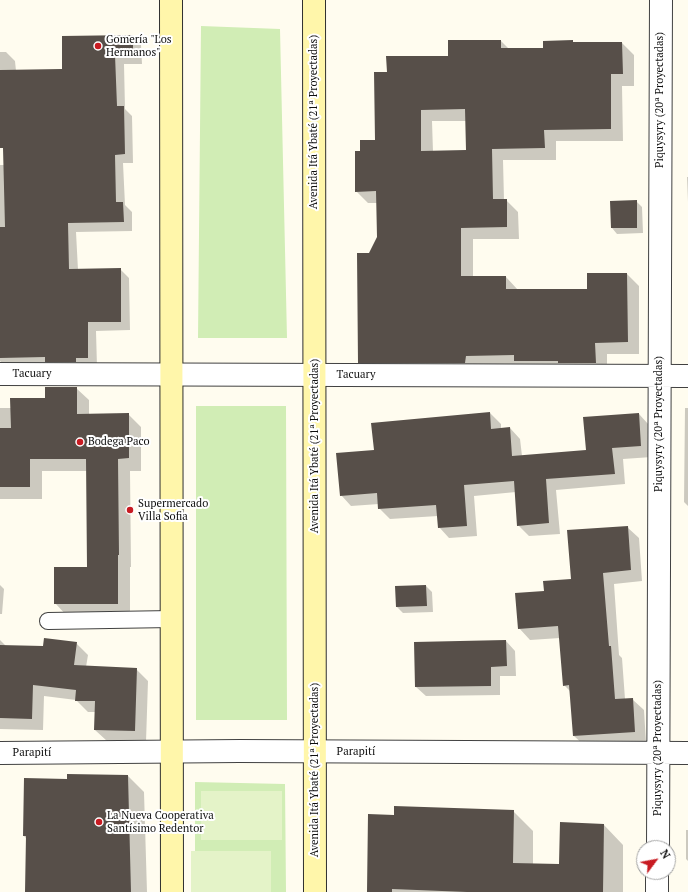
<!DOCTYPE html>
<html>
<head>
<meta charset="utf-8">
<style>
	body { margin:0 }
	#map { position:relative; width:688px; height:892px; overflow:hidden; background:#fffcef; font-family:"PT Serif",serif }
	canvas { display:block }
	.north { position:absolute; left:636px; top:840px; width:40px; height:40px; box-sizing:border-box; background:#fff; border:1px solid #9f9f9f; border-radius:50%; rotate:58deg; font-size:11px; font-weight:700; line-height:16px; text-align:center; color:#0e0e0e }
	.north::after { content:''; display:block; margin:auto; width:14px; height:18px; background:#c81b22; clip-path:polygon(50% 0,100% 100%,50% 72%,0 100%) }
</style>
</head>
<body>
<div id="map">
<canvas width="688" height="892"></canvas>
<div class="north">N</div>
</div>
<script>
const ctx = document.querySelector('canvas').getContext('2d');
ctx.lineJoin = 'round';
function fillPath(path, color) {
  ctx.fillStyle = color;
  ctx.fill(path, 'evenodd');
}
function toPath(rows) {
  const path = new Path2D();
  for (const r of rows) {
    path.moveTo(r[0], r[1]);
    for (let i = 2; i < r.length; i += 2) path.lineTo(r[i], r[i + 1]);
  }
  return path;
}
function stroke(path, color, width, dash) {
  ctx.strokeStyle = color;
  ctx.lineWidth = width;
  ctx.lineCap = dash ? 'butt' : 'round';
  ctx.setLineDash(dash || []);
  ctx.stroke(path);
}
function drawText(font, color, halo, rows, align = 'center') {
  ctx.font = font + ' "PT Serif",serif';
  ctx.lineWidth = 4;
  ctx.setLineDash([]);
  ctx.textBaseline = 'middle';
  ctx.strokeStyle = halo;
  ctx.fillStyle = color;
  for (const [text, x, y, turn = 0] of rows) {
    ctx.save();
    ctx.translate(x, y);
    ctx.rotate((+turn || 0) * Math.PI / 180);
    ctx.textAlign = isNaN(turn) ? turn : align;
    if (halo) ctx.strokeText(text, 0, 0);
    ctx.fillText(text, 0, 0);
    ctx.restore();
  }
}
const green = toPath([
	[201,26,280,29,287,338,198,338],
	[196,406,286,406,287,720,196,720],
	[195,782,285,784,286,892,195,892]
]);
const pitch = toPath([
	[201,791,282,791,282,840,201,840],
	[191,851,271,851,271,892,191,892]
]);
const shadow = toPath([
	[132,36,141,45,142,64,124,64,125,109,132,116,133,163,123,163,125,205,132,212,132,231,76,232,78,270,120,269,129,278,130,330,96,331,97,367,6,367,0,361,0,165,21,165,0,145,0,52,6,52,15,61,16,71,63,70],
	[501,41,509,49,544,49,574,43,622,43,634,55,634,86,622,86,623,141,556,141,556,160,503,160,504,200,506,200,518,212,519,239,473,239,473,277,506,277,518,290,588,290,627,274,639,286,639,354,607,354,607,375,371,374,359,362,370,254,378,237,377,203,368,203,356,191,361,152,376,141,388,73,449,57],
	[432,121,466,121,467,151,433,152],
	[687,177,688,177,688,202],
	[636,201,642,207,643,233,617,234,612,228],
	[76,388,89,400,89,414,128,414,141,427,141,471,130,471,131,567,130,567,130,616,67,616,55,603,88,568,87,471,42,471,42,499,0,499,0,408,11,408,46,399],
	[685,408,688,408,688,506,684,502],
	[490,413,501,424,501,429,510,428,520,439,522,456,587,451,639,414,649,425,652,457,623,459,625,484,556,490,560,534,529,536,518,525,516,492,474,496,477,536,449,538,439,527,438,516,390,519,379,508,379,504,351,506,341,495,375,451],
	[627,527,639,538,642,581,614,584,619,655,622,658,625,699,632,699,644,710,646,743,586,747,574,736,571,692,564,685,560,638,530,640,519,628,545,592,572,580],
	[0,585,4,589,2,614,0,614],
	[426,586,432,592,433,612,403,613,397,607,396,587],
	[0,640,6,646,44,648,76,643,88,655,86,667,136,669,148,681,146,742,107,741,95,730,96,712,88,712,76,700,44,696,43,730,0,729],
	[506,641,515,651,516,676,500,676,500,695,426,696,416,687],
	[128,776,144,792,147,892,26,892,27,839,24,836,68,780],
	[513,811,533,831,533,864,560,865,604,825,623,845,623,892,368,892,395,816],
	[686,830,688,830,688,861,686,859]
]);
const building = toPath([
	[133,35,133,55,115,55,117,106,124,106,125,154,115,155,116,202,123,202,124,222,68,223,69,269,121,268,121,322,88,322,88,358,76,358,76,362,45,362,45,357,0,358,0,227,5,227,3,148,0,148,0,70,62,69,62,36],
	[448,40,501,40,501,48,543,48,543,41,573,40,573,42,622,42,623,74,611,74,611,129,544,130,545,148,492,149,493,199,507,199,507,227,461,228,461,276,506,276,506,289,587,289,587,273,627,273,628,342,595,343,596,363,558,363,558,361,514,361,514,355,466,356,465,363,358,363,357,253,369,253,377,237,376,191,355,192,355,151,360,151,360,140,375,140,374,72,387,72,386,56,448,56],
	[465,109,466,150,421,151,421,110],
	[637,200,637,228,611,228,610,201],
	[45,387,77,387,77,414,129,413,129,458,118,459,119,555,118,555,118,604,54,604,54,567,87,567,86,459,30,459,30,487,0,487,0,428,11,428,10,398,45,398],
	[490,412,491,429,510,427,512,456,586,450,583,417,639,413,641,446,612,448,615,474,546,479,549,523,517,526,514,481,464,485,467,526,438,528,436,505,378,509,377,493,340,496,336,453,374,450,371,423],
	[628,526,631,570,603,573,609,646,611,646,615,699,633,698,635,732,573,736,569,685,563,686,558,626,518,629,515,593,544,591,543,581,571,579,567,530],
	[426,585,427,606,396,607,395,586],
	[44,638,77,642,74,665,137,668,135,731,94,730,95,701,75,701,76,690,33,685,32,719,0,718,0,645,43,646],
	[506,640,507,666,491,667,491,686,415,687,414,642],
	[67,774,128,775,131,892,25,892,26,836,23,836,24,778,67,779],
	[394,806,514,810,513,863,559,864,560,822,604,824,603,892,467,892,392,889,392,892,367,892,368,814,394,815]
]);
const lane = toPath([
	[48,621,172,619]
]);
const street = toPath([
	[0,374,688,376],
	[0,753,240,751,688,753],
	[658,848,661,0],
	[657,892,657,872]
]);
const secondary = toPath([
	[171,0,172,892],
	[314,0,315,892]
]);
const markers = [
	[98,46,4,"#c81b22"],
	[80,442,4,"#c81b22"],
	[130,510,4,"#c81b22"],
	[99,822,4,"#c81b22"]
];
const poiNames = [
	["Gomería \"Los",106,40],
	["Hermanos\"",106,53],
	["Bodega Paco",88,442],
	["Supermercado",138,504],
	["Villa Sofia",138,517],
	["La Nueva Cooperativa",107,816],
	["Santísimo Redentor",107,829]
];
const streetNames = [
	["Piquysyry (20ª Proyectadas)",660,100,-90],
	["Avenida Itá Ybaté (21ª Proyectadas)",314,122,-90],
	["Tacuary",32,374],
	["Tacuary",356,375],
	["Piquysyry (20ª Proyectadas)",659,424,-90],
	["Avenida Itá Ybaté (21ª Proyectadas)",315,446,-90],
	["Piquysyry (20ª Proyectadas)",658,748,-90],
	["Parapití",356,752],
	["Parapití",32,753],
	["Avenida Itá Ybaté (21ª Proyectadas)",315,770,-90]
];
fillPath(green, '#d1edb5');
fillPath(pitch, '#e4f3c8');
fillPath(shadow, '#0003');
fillPath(building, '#574f49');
stroke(lane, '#414141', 18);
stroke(street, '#414141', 24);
stroke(secondary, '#303030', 24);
stroke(lane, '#fff', 16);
stroke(street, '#fff', 22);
stroke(secondary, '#fff6aa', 22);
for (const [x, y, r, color] of markers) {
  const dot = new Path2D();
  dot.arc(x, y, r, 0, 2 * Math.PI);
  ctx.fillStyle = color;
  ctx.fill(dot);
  stroke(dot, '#fff', 1.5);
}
drawText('11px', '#0e0e0e', '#fff', poiNames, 'left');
drawText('11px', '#0e0e0e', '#fff', streetNames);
</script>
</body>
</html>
